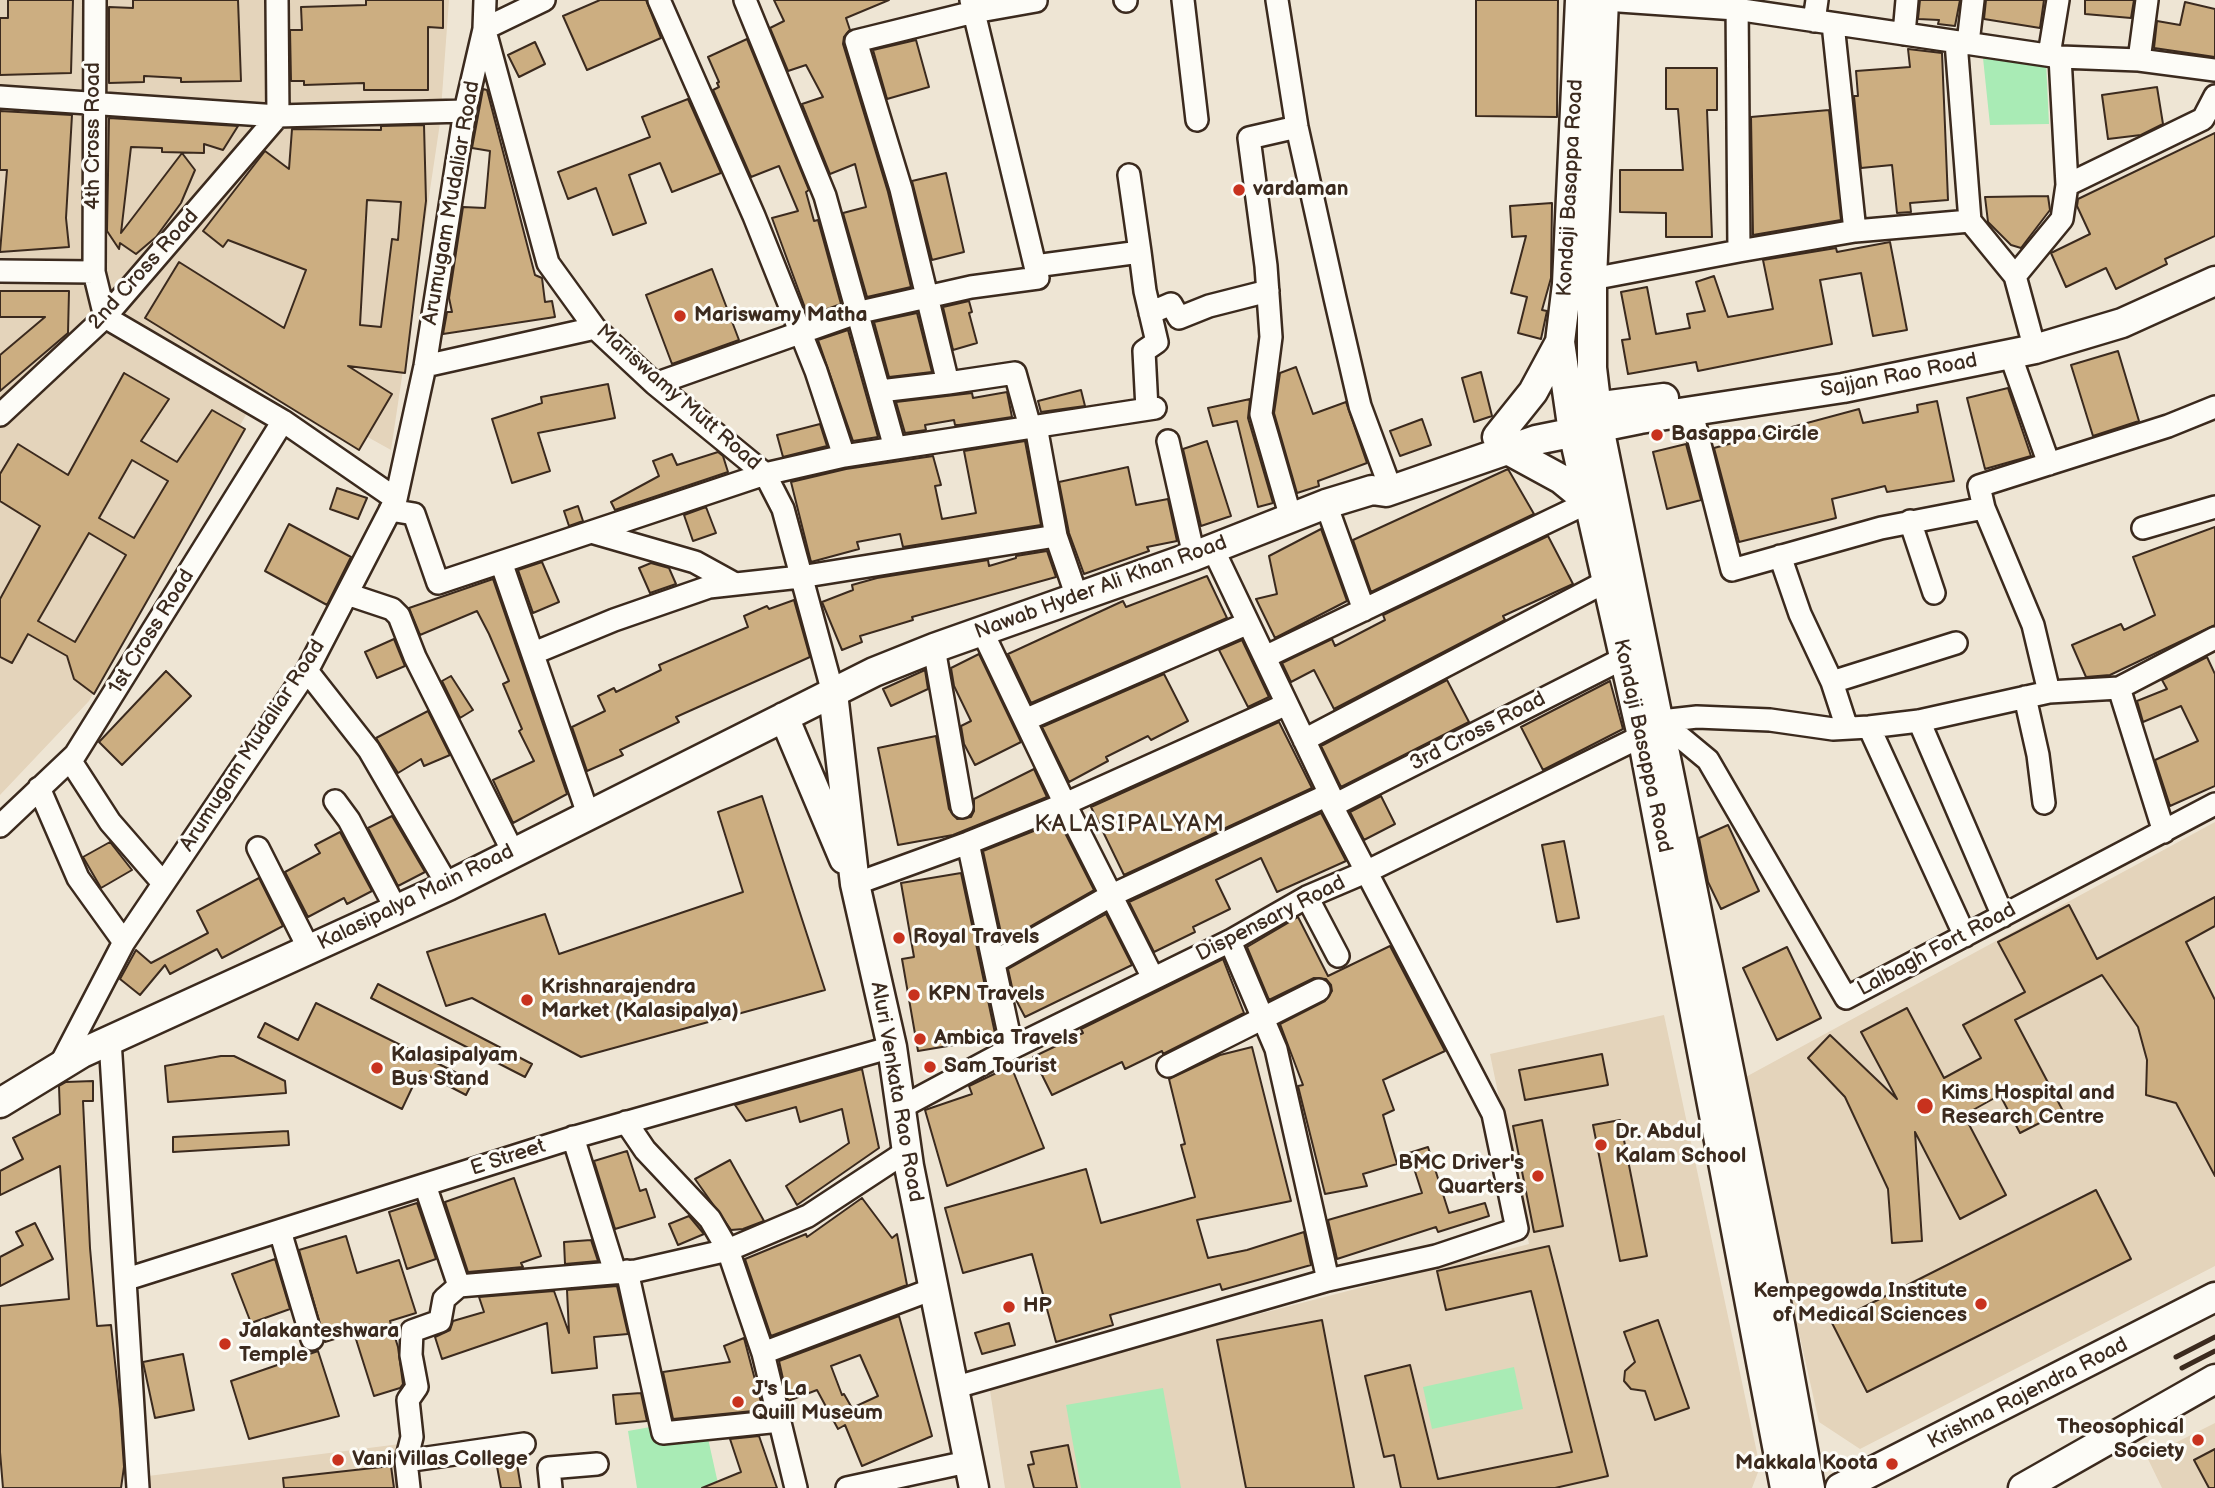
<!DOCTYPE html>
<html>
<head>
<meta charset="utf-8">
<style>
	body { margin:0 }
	canvas { display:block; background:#eee5d4 }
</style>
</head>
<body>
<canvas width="2215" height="1488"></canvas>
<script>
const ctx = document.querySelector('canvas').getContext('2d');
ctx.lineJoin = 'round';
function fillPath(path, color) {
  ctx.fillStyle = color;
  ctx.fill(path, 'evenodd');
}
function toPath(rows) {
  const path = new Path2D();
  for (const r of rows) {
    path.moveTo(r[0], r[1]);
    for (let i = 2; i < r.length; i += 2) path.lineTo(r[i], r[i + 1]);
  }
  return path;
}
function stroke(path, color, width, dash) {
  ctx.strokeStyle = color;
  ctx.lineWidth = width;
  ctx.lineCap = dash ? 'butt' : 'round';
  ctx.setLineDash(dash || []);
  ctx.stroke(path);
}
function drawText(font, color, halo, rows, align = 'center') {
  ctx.font = font + ' "Balsamiq Sans",sans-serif';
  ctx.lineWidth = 6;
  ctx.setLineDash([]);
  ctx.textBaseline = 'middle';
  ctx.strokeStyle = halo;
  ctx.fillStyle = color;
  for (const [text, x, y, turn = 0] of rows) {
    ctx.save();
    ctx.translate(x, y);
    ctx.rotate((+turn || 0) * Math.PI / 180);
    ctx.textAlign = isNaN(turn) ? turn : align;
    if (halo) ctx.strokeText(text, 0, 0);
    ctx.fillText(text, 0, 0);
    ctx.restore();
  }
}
const built = toPath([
	[0,0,449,0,440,123,391,450,265,380,89,701,0,795],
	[2215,822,2215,1266,1860,1449,1819,1422,1742,1079],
	[1664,1015,1760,1467,1752,1488,1005,1488,989,1384,1529,1244,1490,1054],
	[2215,1423,2215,1488,2162,1488,2147,1457],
	[400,1444,403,1488,149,1488,148,1476]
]);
const green = toPath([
	[1983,58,2046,62,2049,124,1990,125],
	[1514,1367,1523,1409,1432,1429,1423,1387],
	[1163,1388,1181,1488,1081,1488,1066,1405],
	[656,1426,707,1434,719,1488,637,1488,628,1431]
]);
const building = toPath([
	[8,0,73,0,71,73,0,75,0,18,8,18,8,0],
	[133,0,238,0,241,81,181,82,181,78,144,76,144,82,109,83,109,7,133,8,133,0],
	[366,0,443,0,443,28,428,27,428,90,364,90,364,83,304,85,304,81,291,81,290,30,302,30,301,7,366,5,366,0],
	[600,0,646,0,661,38,587,70,563,16,600,0],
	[774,0,889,0,846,18,850,30,844,37,843,44,888,192,911,287,867,297,843,213,866,207,855,164,830,174,802,104,823,97,806,65,788,71,770,28,784,21,774,0],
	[1476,0,1558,0,1557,117,1476,116,1476,0],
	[1920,0,1960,0,1955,26,1938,24,1939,20,1918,19,1920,0],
	[1986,0,2044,0,2040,28,1984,19,1986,0],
	[2085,0,2134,0,2131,18,2085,14,2085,0],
	[2185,2,2215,9,2215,57,2154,48,2157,21,2180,25,2185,2],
	[747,39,809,190,806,192,814,221,818,220,841,304,808,316,772,218,798,211,779,166,751,177,713,90,719,87,717,83,719,82,708,57,747,39],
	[916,40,929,87,887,99,873,50,916,40],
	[535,42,545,64,519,77,508,55,535,42],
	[1908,49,1942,53,1948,200,1910,203,1911,212,1897,213,1892,165,1861,168,1854,96,1858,96,1856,71,1910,67,1908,49],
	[1666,68,1717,68,1717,110,1707,110,1712,237,1666,237,1666,213,1620,212,1620,170,1683,170,1678,109,1666,109,1666,68],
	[2157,87,2163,124,2141,135,2108,139,2102,95,2157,87],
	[483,89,487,90,535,275,542,278,545,302,552,301,555,317,443,334,447,312,452,312,449,298,463,207,485,208,490,151,472,148,483,89],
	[688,99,721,173,672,192,660,163,629,175,646,223,613,235,596,188,568,199,558,172,650,137,642,117,688,99],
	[1829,110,1841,220,1753,235,1751,117,1829,110],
	[0,111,72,115,66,218,69,247,0,252,7,170,0,170,0,111],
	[109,118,238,126,223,150,204,144,204,153,162,152,162,148,131,147,121,233,182,153,195,170,181,203,156,237,136,254,120,243,119,249,107,231,109,118],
	[424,125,426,201,405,373,348,366,392,394,359,450,145,318,179,262,284,328,306,270,228,240,223,247,203,231,265,151,289,169,292,129,381,130,381,126,424,125],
	[367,200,401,202,398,240,392,239,381,327,360,325,367,200],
	[2215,133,2215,236,2165,259,2167,264,2116,289,2106,268,2066,287,2051,253,2090,234,2077,206,2078,199,2215,133],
	[946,173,964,252,932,260,912,181,946,173],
	[2048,196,2050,210,2021,248,2011,245,1988,222,1985,197,2048,196],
	[1552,203,1551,278,1542,310,1547,311,1541,339,1518,333,1527,297,1511,293,1526,236,1512,237,1510,206,1552,203],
	[1890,242,1907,330,1873,336,1861,273,1820,280,1832,344,1698,371,1696,362,1628,374,1622,340,1630,339,1621,292,1647,287,1656,334,1690,328,1687,314,1705,311,1696,282,1714,276,1728,317,1773,309,1763,260,1836,248,1837,252,1890,242],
	[712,269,739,340,672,364,646,295,712,269],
	[0,291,69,291,68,333,0,391,0,355,45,317,0,317,0,291],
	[969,301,972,312,969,313,977,343,953,350,943,307,969,301],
	[917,313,932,372,889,377,874,322,917,313],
	[848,330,878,437,853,441,818,340,848,330],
	[2118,351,2139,421,2093,436,2071,365,2118,351],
	[1296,367,1313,414,1346,402,1367,463,1318,481,1319,486,1297,493,1274,413,1280,373,1296,367],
	[1481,372,1492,416,1474,422,1462,378,1481,372],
	[124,373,169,399,141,441,177,462,212,410,245,429,94,694,74,679,67,656,28,634,12,663,0,657,0,599,40,526,0,501,0,474,18,444,68,475,124,373],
	[132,460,168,481,134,538,99,518,132,460],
	[89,533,126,555,75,642,38,621,89,533],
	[608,384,615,418,538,433,550,471,512,483,492,419,542,403,541,397,608,384],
	[2008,388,2031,456,1985,469,1967,398,2008,388],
	[1081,390,1085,406,1041,412,1038,401,1081,390],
	[1007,392,1012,417,959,425,955,425,954,420,925,425,926,430,905,433,896,402,972,393,973,398,1007,392],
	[1250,399,1248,418,1273,503,1258,507,1237,421,1213,426,1208,408,1250,399],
	[1937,401,1954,481,1887,492,1885,486,1832,499,1836,518,1739,542,1714,448,1859,409,1863,423,1918,412,1917,405,1937,401],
	[1422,419,1431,445,1400,456,1390,431,1422,419],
	[820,424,827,446,783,457,777,435,820,424],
	[1025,441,1041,525,903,547,900,534,857,542,859,549,811,562,791,482,846,469,933,456,941,485,935,486,942,519,976,513,964,451,1025,441],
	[1207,441,1231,516,1201,526,1183,449,1207,441],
	[1686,444,1701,500,1667,509,1653,452,1686,444],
	[718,452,723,456,728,472,615,510,611,502,659,476,653,461,672,454,677,465,718,452],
	[1128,467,1136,505,1168,499,1177,541,1147,547,1149,551,1084,574,1069,533,1059,482,1128,467],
	[1508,469,1534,514,1371,592,1353,540,1508,469],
	[337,488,367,498,358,519,330,509,337,488],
	[578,506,583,521,569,526,564,511,578,506],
	[706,507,716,533,693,541,684,515,706,507],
	[289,524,351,557,327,605,265,571,289,524],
	[2215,527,2215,625,2110,675,2086,677,2072,645,2121,624,2124,630,2155,615,2133,557,2215,527],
	[1321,529,1347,601,1275,638,1256,599,1277,594,1269,556,1321,529],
	[1548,536,1573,584,1503,616,1505,620,1334,709,1314,670,1291,682,1282,663,1332,639,1335,646,1385,620,1383,615,1548,536],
	[1047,551,1056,577,912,617,913,620,860,636,862,642,842,650,822,602,853,590,852,585,877,578,988,560,989,566,1016,558,1016,556,1047,551],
	[542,562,559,602,533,613,518,570,542,562],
	[651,563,669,568,676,584,650,593,639,568,651,563],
	[1207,576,1227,618,1031,703,1008,654,1123,601,1126,607,1207,576],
	[493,579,567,794,513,823,493,780,534,761,519,731,522,729,503,684,509,681,489,634,477,611,420,635,409,608,493,579],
	[794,600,810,657,676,717,679,722,620,750,623,755,587,771,572,727,605,711,598,696,614,688,616,692,661,670,659,665,748,627,744,616,767,606,769,609,794,600],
	[394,639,405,666,377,678,365,652,394,639],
	[1242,640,1269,697,1248,707,1219,650,1242,640],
	[979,654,1021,742,975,765,964,744,961,726,971,721,954,686,951,668,979,654],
	[2207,657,2215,674,2215,786,2170,806,2155,760,2198,741,2181,706,2143,722,2137,701,2167,689,2162,680,2207,657],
	[925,670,928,689,891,706,883,689,925,670],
	[166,671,191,696,122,765,99,742,166,671],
	[1164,674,1188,721,1151,740,1148,736,1106,757,1108,761,1069,782,1042,727,1164,674],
	[451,676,473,710,460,718,442,681,451,676],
	[1447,680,1469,722,1341,787,1321,746,1447,680],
	[1610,681,1623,729,1543,770,1521,727,1610,681],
	[428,711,450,755,424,766,421,759,398,773,376,738,428,711],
	[1279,722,1312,788,1124,875,1091,807,1279,722],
	[936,736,949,809,957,819,971,817,974,811,974,799,1034,769,1047,797,953,835,898,845,878,748,936,736],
	[762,796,825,990,581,1057,472,998,446,1006,427,952,545,914,559,954,743,892,718,812,762,796],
	[1381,796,1395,824,1364,840,1350,812,1381,796],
	[1321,813,1346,861,1277,892,1261,858,1216,880,1230,909,1193,927,1195,932,1154,952,1129,902,1321,813],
	[392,816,425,872,398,886,368,828,392,816],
	[1059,821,1094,890,1003,942,983,851,1059,821],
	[1728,825,1759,891,1721,909,1708,882,1699,838,1728,825],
	[340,832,372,891,347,904,344,898,308,917,285,872,320,853,315,845,340,832],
	[1564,841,1579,918,1557,922,1542,845,1564,841],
	[110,842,132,870,101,888,83,857,110,842],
	[961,873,996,1038,918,1051,902,959,914,957,901,883,961,873],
	[259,878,283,926,222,958,217,949,170,974,165,965,140,995,120,979,136,950,151,963,208,933,197,911,259,878],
	[2215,897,2215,926,2186,942,2215,1000,2215,1176,2176,1103,2146,1095,2147,1060,2138,1027,2102,975,2015,1020,2063,1111,2020,1133,2000,1095,1964,1115,2006,1195,1960,1219,1915,1132,1922,1241,1892,1243,1888,1189,1845,1097,1808,1058,1830,1035,1897,1099,1861,1032,1907,1008,1944,1078,1981,1058,1963,1025,2025,992,1998,942,2069,905,2097,959,2215,897],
	[1106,914,1132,965,1025,1017,1014,996,1008,969,1106,914],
	[1298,917,1328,976,1390,946,1445,1051,1383,1080,1394,1110,1383,1115,1397,1164,1363,1174,1367,1186,1325,1194,1298,1086,1303,1085,1280,1024,1325,1001,1332,991,1331,985,1326,979,1314,978,1269,1000,1247,947,1298,917],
	[1787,947,1821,1018,1777,1040,1743,968,1787,947],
	[1223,959,1244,1013,1163,1054,1162,1051,1125,1069,1122,1062,1052,1095,1033,1057,1083,1033,1081,1029,1223,959],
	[378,984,532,1064,525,1077,371,998,378,984],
	[316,1003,473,1081,466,1095,420,1071,402,1109,258,1037,265,1023,298,1040,316,1003],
	[1252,1047,1291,1201,1197,1220,1208,1258,1247,1250,1304,1232,1311,1265,1222,1290,1220,1284,1110,1315,1113,1325,1056,1342,1032,1254,963,1273,945,1208,1086,1169,1101,1223,1195,1197,1181,1145,1185,1144,1169,1079,1220,1055,1252,1047],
	[1602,1054,1608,1085,1525,1100,1519,1070,1602,1054],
	[221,1056,234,1056,285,1081,286,1093,168,1102,165,1066,221,1056],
	[1011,1066,1044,1148,947,1186,925,1110,972,1094,969,1086,1011,1066],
	[862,1069,879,1148,797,1205,786,1186,849,1143,842,1109,800,1122,796,1107,746,1121,735,1105,862,1069],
	[93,1081,93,1101,83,1101,90,1248,97,1326,111,1325,120,1409,124,1467,121,1488,3,1488,0,1452,0,1306,69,1299,60,1166,0,1195,0,1171,23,1159,13,1138,60,1114,59,1086,66,1082,93,1081],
	[1542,1120,1563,1226,1534,1232,1513,1126,1542,1120],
	[1620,1120,1647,1256,1620,1261,1593,1125,1620,1120],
	[288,1131,289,1145,173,1152,173,1137,288,1131],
	[1428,1147,1449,1213,1485,1203,1489,1216,1438,1232,1436,1227,1337,1259,1328,1220,1422,1193,1409,1153,1428,1147],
	[627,1151,640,1191,646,1189,655,1217,615,1229,594,1161,627,1151],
	[730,1160,764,1221,743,1229,731,1230,695,1179,730,1160],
	[514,1178,541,1256,521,1263,523,1267,468,1272,445,1202,514,1178],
	[2096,1190,2131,1259,1867,1392,1832,1323,2096,1190],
	[862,1198,892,1238,897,1234,907,1285,771,1336,745,1259,806,1234,807,1237,862,1198],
	[417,1203,436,1259,407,1269,389,1212,417,1203],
	[689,1216,704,1234,678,1245,669,1224,689,1216],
	[35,1223,53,1259,0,1286,0,1257,23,1245,16,1232,35,1223],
	[346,1236,357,1273,399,1260,416,1313,390,1321,398,1347,403,1384,400,1388,374,1396,354,1333,325,1342,299,1250,346,1236],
	[591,1240,598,1261,565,1264,564,1242,591,1240],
	[1549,1246,1608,1476,1555,1488,1401,1488,1394,1455,1384,1457,1365,1376,1410,1365,1438,1479,1572,1452,1531,1291,1446,1310,1437,1271,1549,1246],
	[275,1259,290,1309,251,1323,232,1274,275,1259],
	[617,1286,628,1334,594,1337,597,1368,552,1373,547,1323,442,1359,435,1337,450,1330,453,1321,484,1312,479,1297,554,1291,569,1333,567,1290,617,1286],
	[899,1316,932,1436,862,1466,845,1425,838,1429,817,1390,788,1401,779,1361,899,1316],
	[860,1355,878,1396,852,1408,844,1394,842,1395,831,1366,860,1355],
	[1322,1320,1354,1488,1246,1488,1217,1340,1322,1320],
	[1658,1320,1689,1408,1655,1420,1645,1391,1631,1389,1624,1381,1625,1371,1635,1362,1624,1332,1658,1320],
	[1009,1323,1015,1345,982,1354,975,1333,1009,1323],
	[744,1338,763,1410,673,1419,663,1372,730,1362,724,1346,744,1338],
	[318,1351,339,1416,249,1439,231,1381,318,1351],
	[183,1354,194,1410,155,1418,143,1362,183,1354],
	[641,1393,647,1421,616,1424,613,1395,641,1393],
	[759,1436,777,1488,702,1488,741,1472,730,1439,759,1436],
	[1068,1445,1077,1488,1034,1488,1028,1465,1034,1464,1031,1452,1068,1445],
	[2215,1449,2215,1488,2209,1488,2194,1460,2215,1449],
	[516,1458,521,1488,501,1488,496,1461,516,1458],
	[391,1466,394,1488,284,1488,283,1478,391,1466]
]);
const minor = toPath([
	[95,0,94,272,105,317,283,421,396,499],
	[659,0,754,216,816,371,844,456],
	[745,0,825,196,895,448],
	[1125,0,1126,1],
	[1183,0,1197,120],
	[1277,0,1297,127,1335,298,1360,406,1387,479],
	[1605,0,1736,9,2060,57,2139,60,2215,70],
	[1737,0,1739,251,1855,231,1970,221],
	[1814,21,1817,0],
	[1833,24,1855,231],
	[484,29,544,0],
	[485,31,548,263,595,328,655,384,765,474,783,509,833,693],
	[1904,34,1907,0],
	[1956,42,1970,221,2015,276,2031,335],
	[1968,43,1973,0],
	[2049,55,2058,0],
	[2139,60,2147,0],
	[0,97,278,116,465,111],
	[1129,175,1140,252],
	[2067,185,2203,119,2215,96],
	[1035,266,1140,252,1145,291,1157,342,1144,351,1147,409],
	[0,271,94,272],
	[2015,276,2062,219,2067,185,2060,57],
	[1592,279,1739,251],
	[1150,313,1171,304,1179,318,1209,306,1268,291],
	[2010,354,2049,464],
	[425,366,595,328],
	[655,384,856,313,971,287,1038,278,971,0],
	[880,391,948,383],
	[1692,413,1732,570,1881,528,1984,508],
	[0,415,105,317,278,116,277,0],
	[1036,426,1056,536,1077,597],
	[1030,427,1015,373,948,383,901,189,856,41,974,12,1036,1],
	[1168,441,1194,556],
	[1326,504,1364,610],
	[390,510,414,514,438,583,765,474,844,456,1155,408],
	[1291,518,1261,414,1271,337,1266,266,1249,138,1297,127],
	[1910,521,1934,593],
	[2143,528,2215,507],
	[591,532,695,562,735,584],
	[1780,556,1800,614,1832,682,1847,728],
	[501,562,588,814],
	[347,594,392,609,399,616,415,657,513,852],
	[982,631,1065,804,1153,978],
	[934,648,962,807],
	[534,653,614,620,709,587,800,577,1056,536],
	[1265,657,1589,502],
	[307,671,369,750,448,886],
	[1832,682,1956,643],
	[2049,692,2033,625,1984,508,1979,486,2168,426,2215,407],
	[2025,697,2038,755,2044,803],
	[1025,720,1246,624],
	[1661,721,1708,760,1846,998,2215,804],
	[1919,721,2003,916],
	[1869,727,1965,936],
	[1304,740,1607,581],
	[70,760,110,822,163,883],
	[39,788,78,878,124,942],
	[335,801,349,820,396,909],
	[1332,806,1624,658],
	[0,826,75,755,283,421],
	[2164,832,2119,688,2215,638],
	[968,843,1012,1048],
	[258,848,309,949],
	[855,884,968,843,1065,804,1287,704],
	[1307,897,1338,956],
	[1230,941,1276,1049,1328,1280],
	[994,962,1112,895,1330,794],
	[110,1040,138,1488],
	[60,1065,124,942,307,671,396,499,425,366,465,111,484,29,485,0],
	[1168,1066,1319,990],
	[902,1107,1012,1048,1230,941,1307,897,1368,871,1642,736,1661,721,1697,717,1770,720,1833,729,1869,727,1919,721,2049,692,2119,688],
	[573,1137,615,1272],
	[425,1185,459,1286,636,1271,728,1250,710,1219,645,1150,626,1122],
	[280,1231,312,1339],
	[627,1271,663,1433,780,1421],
	[127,1279,575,1137,892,1047],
	[763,1353,933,1289],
	[953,1388,1328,1280,1436,1256,1517,1229,1493,1114,1332,806,1330,794,1213,549],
	[406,1461,524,1444],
	[409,1488,406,1461,412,1437,408,1400,417,1387,411,1355,412,1331,440,1321,444,1299,459,1286],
	[551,1488,549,1468,597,1464],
	[796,1488,763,1353,728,1250,808,1216,907,1151],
	[847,1488,967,1462]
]);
const major = toPath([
	[1580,0,1567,284,1560,342,1573,432,1642,736,1785,1488],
	[1604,0,1592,279,1592,368,1599,427,1777,1307,1810,1488],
	[1579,409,1664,398],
	[1497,437,1533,392,1560,342],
	[1506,449,1561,479,1589,502],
	[833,693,855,884,892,1047,909,1166,974,1488],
	[784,717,844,859],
	[0,1103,82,1053,448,886,874,672,934,648,1194,556,1326,504,1372,490,1386,492,1536,440,1640,419,1843,388,2035,349,2122,323,2215,281],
	[1840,1488,2215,1297],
	[2023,1488,2215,1379]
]);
const rail = toPath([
	[2176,1357,2215,1337],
	[2182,1368,2215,1351]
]);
const markers = [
	[1239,190,7,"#c8321e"],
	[680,316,7,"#c8321e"],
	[1657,435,7,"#c8321e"],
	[899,938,7,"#c8321e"],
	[914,995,7,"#c8321e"],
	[527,1000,7,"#c8321e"],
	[920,1039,7,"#c8321e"],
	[930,1067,7,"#c8321e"],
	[377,1068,7,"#c8321e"],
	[1925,1106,9,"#c8321e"],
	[1601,1145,7,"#c8321e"],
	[1538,1176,7,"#c8321e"],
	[1981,1304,7,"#c8321e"],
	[1009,1307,7,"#c8321e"],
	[225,1344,7,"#c8321e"],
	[738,1402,7,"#c8321e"],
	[2198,1440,7,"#c8321e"],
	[338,1460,7,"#c8321e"],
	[1892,1464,7,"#c8321e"]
];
const streetNames = [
	["4th Cross Road",94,136,-90],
	["Kondaji Basappa Road",1571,188,-87],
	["Arumugam Mudaliar Road",452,203,-80],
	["2nd Cross Road",144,270,-48],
	["Sajjan Rao Road",1899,376,-11],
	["Mariswamy Mutt Road",678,398,41],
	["Nawab Hyder Ali Khan Road",1101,588,-20],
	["1st Cross Road",152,632,-58],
	["3rd Cross Road",1478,732,-27],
	["Arumugam Mudaliar Road",253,746,-57],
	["Kondaji Basappa Road",1642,746,78],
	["Kalasipalya Main Road",416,898,-26],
	["Dispensary Road",1271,919,-27],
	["Lalbagh Fort Road",1937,950,-28],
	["Aluri Venkata Rao Road",896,1092,80],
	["E Street",508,1158,-18],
	["Krishna Rajendra Road",2028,1394,-27]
];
const poiNames = [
	["vardaman",1253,190],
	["Mariswamy Matha",694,316],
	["Basappa Circle",1671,435],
	["Royal Travels",913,938],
	["Krishnarajendra",541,988],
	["Market (Kalasipalya)",541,1012],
	["KPN Travels",928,995],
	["Ambica Travels",934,1039],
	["Kalasipalyam",391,1056],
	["Bus Stand",391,1080],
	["Sam Tourist",944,1067],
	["Kims Hospital and",1941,1094],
	["Research Centre",1941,1118],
	["Dr. Abdul",1615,1133],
	["Kalam School",1615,1157],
	["BMC Driver's",1524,1164,"right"],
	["Quarters",1524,1188,"right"],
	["Kempegowda Institute",1967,1292,"right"],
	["of Medical Sciences",1967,1316,"right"],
	["HP",1023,1307],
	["Jalakanteshwara",239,1332],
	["Temple",239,1356],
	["J's La",752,1390],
	["Quill Museum",752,1414],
	["Theosophical",2184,1428,"right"],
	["Society",2184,1452,"right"],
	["Vani Villas College",352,1460],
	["Makkala Koota",1878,1464,"right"]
];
const quarterNames = [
	["KALASIPALYAM",1130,825]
];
fillPath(built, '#e4d4bb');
fillPath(green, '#a9ebb5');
fillPath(building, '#ccae81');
stroke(building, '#3b2a1e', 2);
stroke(minor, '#3b2a1e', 26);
stroke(major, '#3b2a1e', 33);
stroke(minor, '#fdfcf7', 21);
stroke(major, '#fdfcf7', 28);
stroke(rail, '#3b2a1e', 5);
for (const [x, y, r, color] of markers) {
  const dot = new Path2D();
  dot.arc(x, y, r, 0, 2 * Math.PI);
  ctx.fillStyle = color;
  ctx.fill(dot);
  stroke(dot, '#fdfcf7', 2.5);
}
drawText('21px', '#3b2a1e', '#fdfcf7', streetNames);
drawText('bold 21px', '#3b2a1e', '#fdfcf7', poiNames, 'left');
ctx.letterSpacing = '2px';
drawText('24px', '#3b2a1e', '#fdfcf7', quarterNames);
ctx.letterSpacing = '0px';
</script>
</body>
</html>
